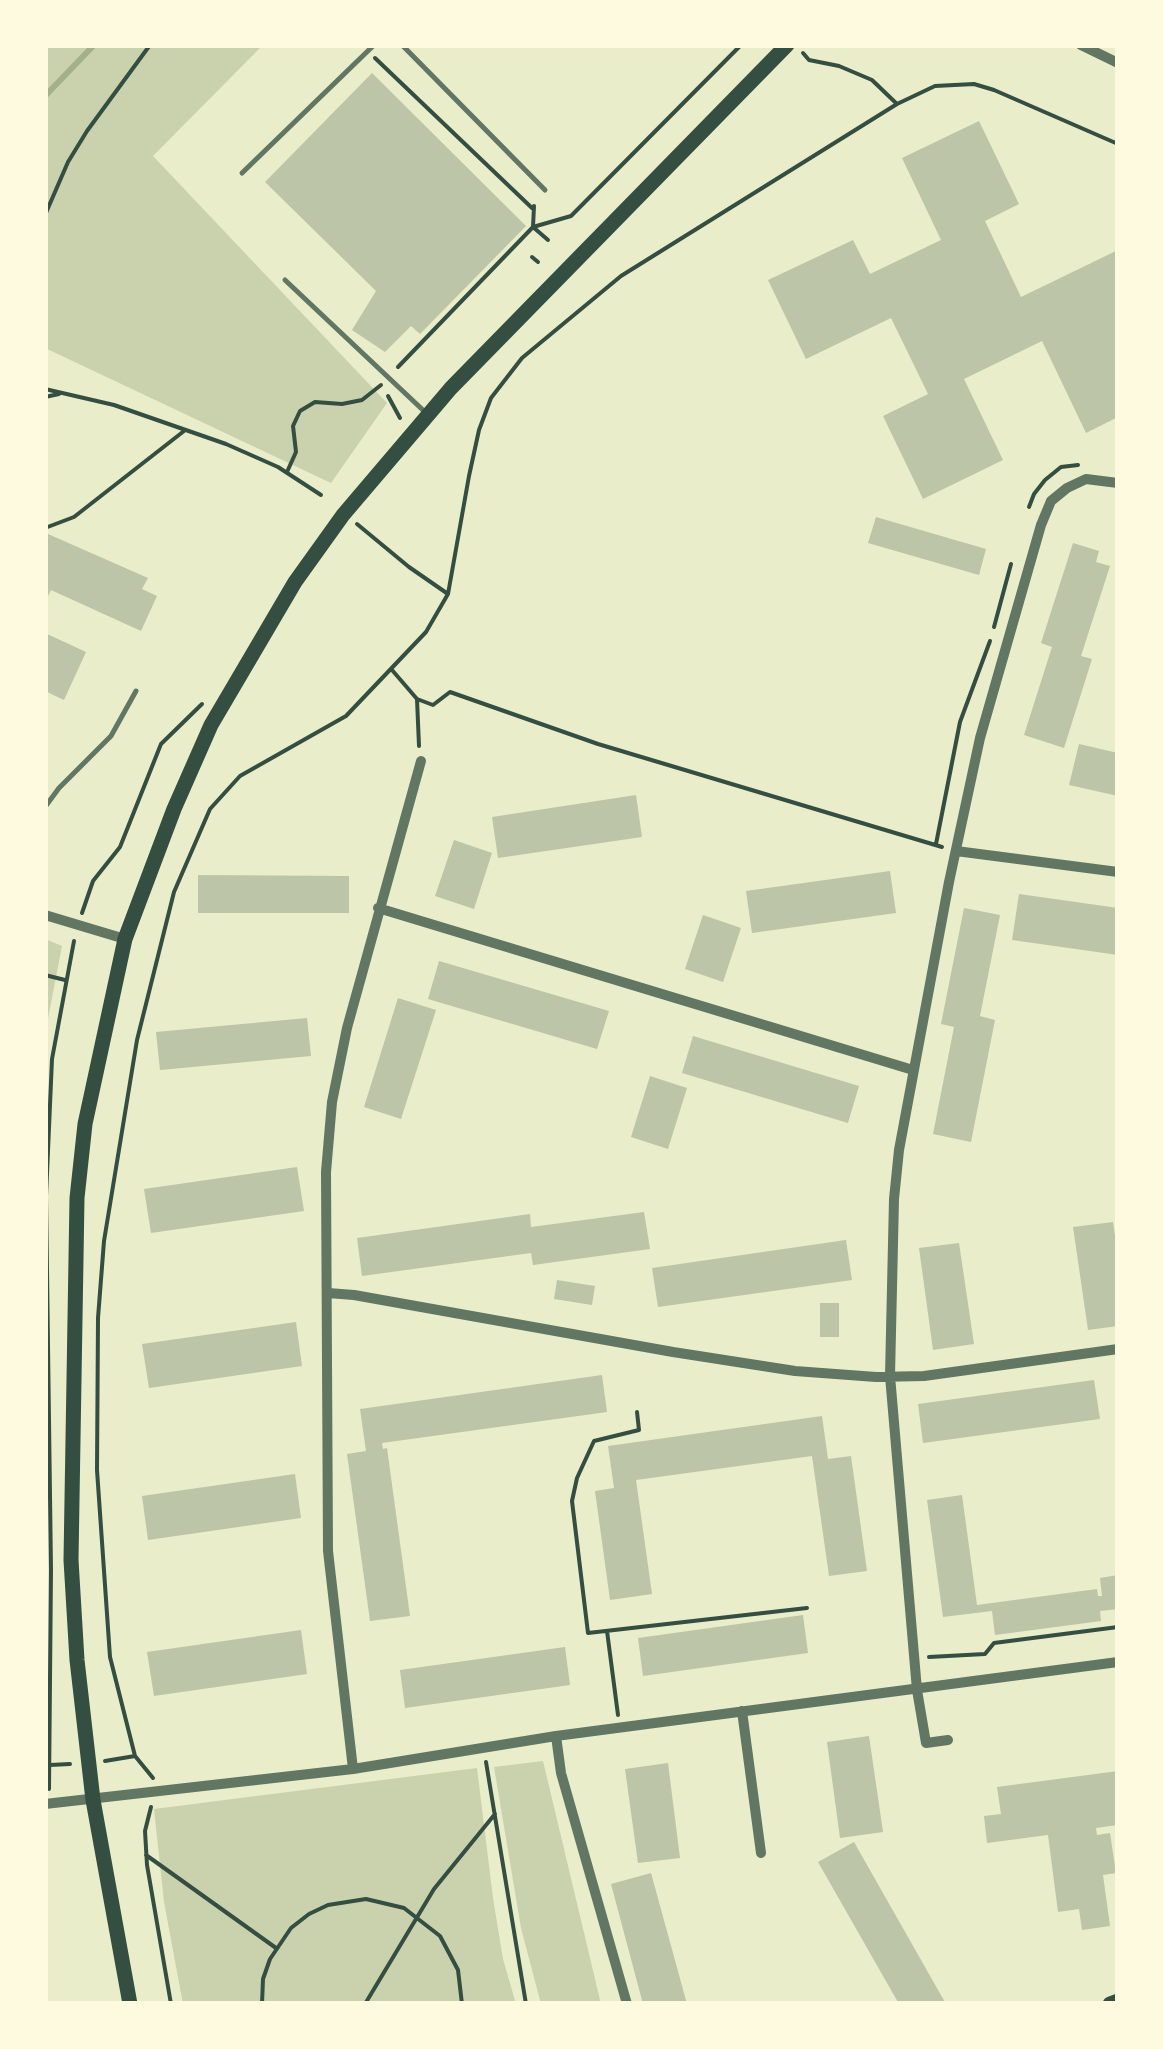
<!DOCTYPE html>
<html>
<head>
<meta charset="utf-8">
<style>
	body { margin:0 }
	#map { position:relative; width:1163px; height:2049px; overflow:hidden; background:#e9edc9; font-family:"Source Sans 3",sans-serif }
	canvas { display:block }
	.frame { position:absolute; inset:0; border:48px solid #fefae0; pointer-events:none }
</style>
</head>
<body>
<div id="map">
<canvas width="1163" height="2049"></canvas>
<div class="frame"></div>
</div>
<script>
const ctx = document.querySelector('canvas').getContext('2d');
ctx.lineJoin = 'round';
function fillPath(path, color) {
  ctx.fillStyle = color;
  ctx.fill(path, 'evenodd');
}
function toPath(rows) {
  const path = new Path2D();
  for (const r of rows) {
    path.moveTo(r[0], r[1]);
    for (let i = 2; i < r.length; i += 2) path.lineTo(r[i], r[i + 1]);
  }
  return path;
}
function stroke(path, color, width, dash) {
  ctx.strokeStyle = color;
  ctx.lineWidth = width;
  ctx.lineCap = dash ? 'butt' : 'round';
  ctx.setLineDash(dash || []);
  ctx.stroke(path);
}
const green = toPath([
	[45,45,263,45,153,156,387,403,331,483,45,348],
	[45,939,62,946,45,1034],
	[543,1761,601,2004,541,2004,521,1928,494,1767],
	[477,1768,493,1898,503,1959,516,2004,183,2004,164,1902,154,1809]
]);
const stream = toPath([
	[45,96,94,45]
]);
const building = toPath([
	[372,73,526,226,420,334,411,326,385,352,352,330,376,291,265,182],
	[979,121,1019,204,985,221,1021,297,1118,250,1118,417,1086,433,1042,341,964,379,1003,460,923,499,883,416,928,394,891,318,806,359,768,280,853,240,870,274,941,240,902,158],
	[876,517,986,549,979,575,868,543],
	[48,534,148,578,142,589,157,596,141,631,51,590,45,602],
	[1073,543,1099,551,1096,562,1110,566,1081,656,1092,659,1064,748,1024,735,1052,647,1041,643],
	[45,633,86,652,64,700,45,691],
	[1079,744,1118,753,1118,796,1069,785],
	[636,795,642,837,498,858,492,817],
	[454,840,492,853,474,909,435,896],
	[890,871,896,913,752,933,746,891],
	[198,875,349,876,349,913,198,913],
	[1019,894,1118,908,1118,955,1012,940],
	[964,908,1000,915,980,1016,995,1020,971,1142,933,1134,954,1027,941,1024],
	[703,915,741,928,723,982,685,969],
	[439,961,609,1011,597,1049,428,999],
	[398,998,436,1010,401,1119,364,1107],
	[307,1018,311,1056,160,1070,156,1032],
	[693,1036,859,1086,848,1123,682,1073],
	[650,1076,687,1088,668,1149,631,1137],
	[297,1167,304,1211,151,1233,144,1189],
	[644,1212,650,1249,533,1265,531,1253,362,1276,357,1238,530,1214,531,1227],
	[1113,1222,1118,1256,1118,1326,1088,1330,1073,1227],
	[846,1240,852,1280,658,1307,652,1268],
	[959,1243,974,1344,933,1350,919,1248],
	[557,1280,595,1286,592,1305,554,1299],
	[820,1303,839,1303,839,1337,820,1337],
	[296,1322,302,1366,149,1388,142,1344],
	[602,1375,607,1412,382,1443,383,1449,387,1448,410,1616,370,1621,347,1454,366,1451,360,1409],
	[1094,1380,1100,1419,923,1443,918,1404],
	[822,1416,828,1459,851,1456,867,1571,829,1576,812,1456,636,1480,652,1594,610,1600,595,1491,614,1488,608,1446],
	[295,1474,301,1518,148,1540,142,1496],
	[962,1495,977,1605,1097,1589,1098,1596,1102,1596,1100,1578,1118,1575,1118,1609,1100,1611,1101,1621,995,1635,992,1611,943,1617,927,1500],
	[803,1615,808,1653,643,1676,638,1638],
	[301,1630,307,1674,154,1696,147,1652],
	[565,1647,570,1685,405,1708,400,1670],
	[869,1736,883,1832,840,1838,827,1742],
	[668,1763,680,1858,638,1863,625,1769],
	[1118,1771,1118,1825,1096,1828,1097,1835,1110,1833,1116,1873,1103,1875,1110,1926,1082,1930,1079,1909,1058,1912,1048,1835,987,1843,984,1816,1001,1814,997,1787],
	[854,1842,946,2004,899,2004,818,1862],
	[651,1873,687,2004,643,2004,611,1884]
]);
const path = toPath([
	[45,47,47,45],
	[803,53,809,60,839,66,872,80,897,104],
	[375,58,532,208],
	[534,206,533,227,548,240],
	[45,215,68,162,87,131,150,45],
	[532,257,538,262],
	[398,367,533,227,571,216,741,45],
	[45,389,114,405,226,444,278,467,321,495],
	[388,396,400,418],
	[45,397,59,394],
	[287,472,296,452,293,426,300,411,315,402,342,404,362,400,381,385],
	[1029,507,1034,494,1045,480,1061,467,1078,465],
	[357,524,409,567,448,594],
	[45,528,74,517,184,431],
	[994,627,1011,564],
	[392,670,417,699,419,746],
	[417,699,433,705,450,692,598,744,942,847],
	[936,844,960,722,990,641],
	[82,913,93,881,120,847,161,744,202,704],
	[45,975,65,980],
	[637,1412,639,1430,594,1441,577,1478,572,1501,588,1633,807,1608],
	[607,1631,618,1715],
	[929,1657,985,1654,994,1643,1118,1627],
	[105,1761,135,1756],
	[486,1762,526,2004],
	[50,1765,70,1764],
	[153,1778,135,1756,110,1657,97,1470,98,1318,104,1241,137,1040,174,892,210,809,240,776,346,716,426,632,448,594,469,476,479,430,491,398,522,358,621,276,897,104,935,86,974,84,994,90,1118,144],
	[49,1789,51,1570,46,1196,52,1059,74,941],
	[151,1807,145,1831,147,1865,171,2004],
	[146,1855,276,1948],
	[262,2004,263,1979,270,1959,291,1928,309,1914,328,1905,366,1899,404,1908,440,1936,458,1970,462,2004],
	[365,2004,434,1889,495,1814]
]);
const service = toPath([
	[402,45,545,190],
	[242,173,374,45],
	[285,280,425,412],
	[45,807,59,788,111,736,136,691]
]);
const minor = toPath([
	[1081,45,1118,63],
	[956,851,1118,872],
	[378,908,913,1070],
	[45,915,125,939],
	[328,1293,354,1295,673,1352,795,1371,876,1377,924,1376,1118,1349],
	[742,1711,761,1853],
	[556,1736,561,1773,627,2004],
	[948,1740,926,1743,917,1690,890,1376,894,1199,899,1150,949,882,980,738,1041,525,1051,501,1067,488,1086,479,1118,483],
	[353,1769,328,1551,326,1172,332,1102,347,1028,421,761],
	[45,1804,353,1769,556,1736,1118,1662]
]);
const secondary = toPath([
	[130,2004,93,1800,77,1660,71,1560,77,1198,85,1124,125,939,174,809,211,725,295,582,343,515,451,388,787,45],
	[1110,2004,1118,2001]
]);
fillPath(green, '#cad2ad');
stroke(stream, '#a3b18a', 6);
fillPath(building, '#bcc5a7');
stroke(path, '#344e41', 4);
stroke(service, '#617663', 5);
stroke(minor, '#617663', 10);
stroke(secondary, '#344e41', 15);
</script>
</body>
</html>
